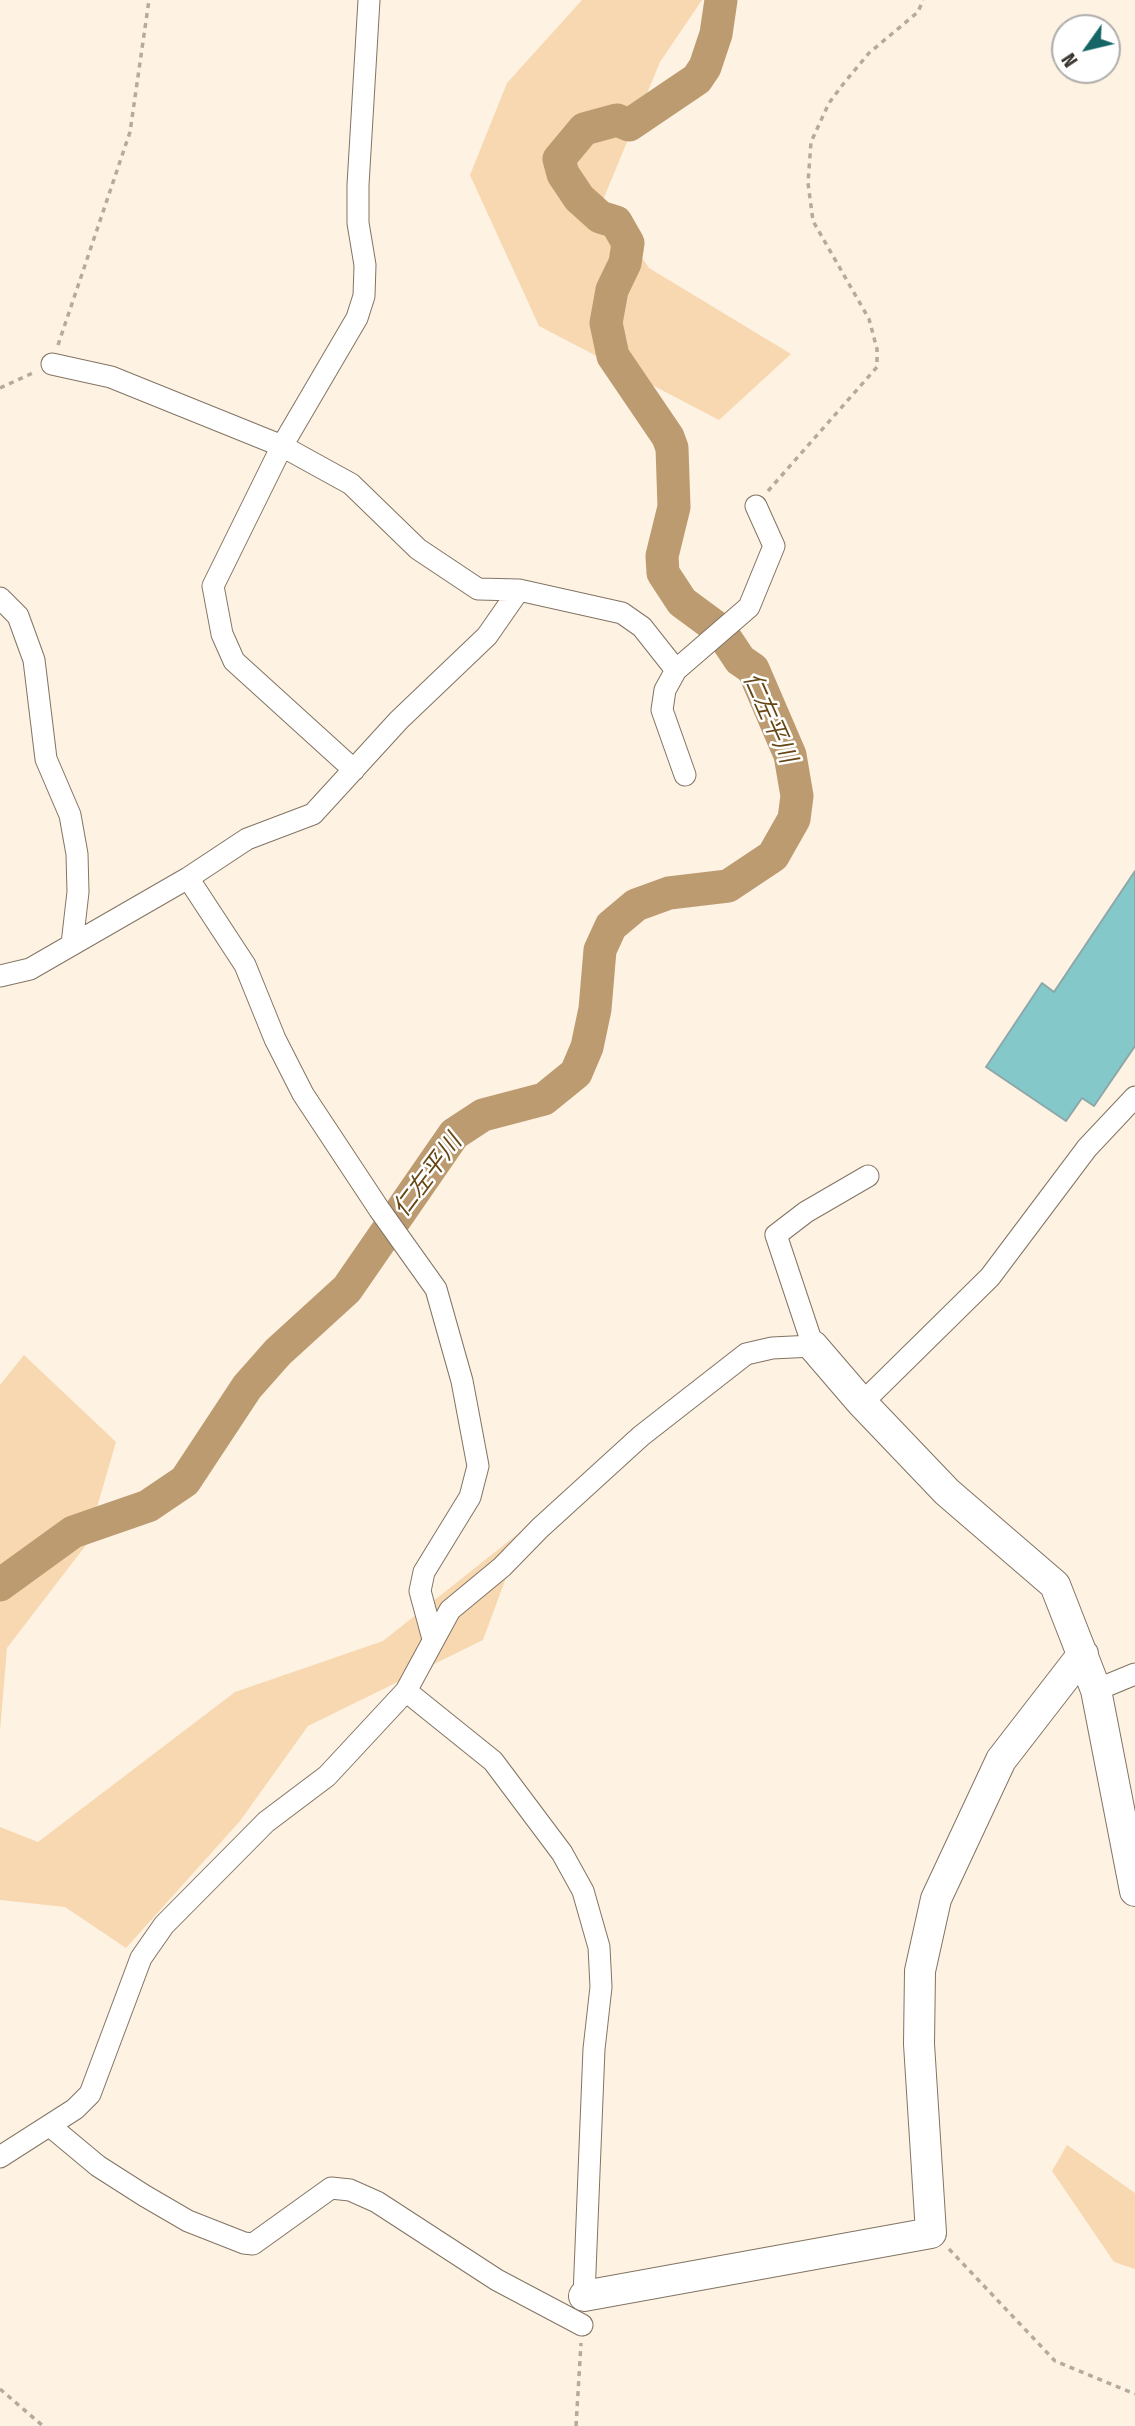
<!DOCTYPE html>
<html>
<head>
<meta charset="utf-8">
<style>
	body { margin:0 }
	#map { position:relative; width:1135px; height:2426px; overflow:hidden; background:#fef2e3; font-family:"Fira Sans Condensed",sans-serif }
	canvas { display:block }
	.north { position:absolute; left:1051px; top:14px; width:70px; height:70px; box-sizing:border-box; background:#fff; border:2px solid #afadaa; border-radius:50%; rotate:236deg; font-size:19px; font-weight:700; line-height:28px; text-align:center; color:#37312a }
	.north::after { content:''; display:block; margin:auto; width:24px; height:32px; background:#176667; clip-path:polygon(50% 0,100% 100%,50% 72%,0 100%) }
</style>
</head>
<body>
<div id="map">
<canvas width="1135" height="2426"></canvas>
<div class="north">N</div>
</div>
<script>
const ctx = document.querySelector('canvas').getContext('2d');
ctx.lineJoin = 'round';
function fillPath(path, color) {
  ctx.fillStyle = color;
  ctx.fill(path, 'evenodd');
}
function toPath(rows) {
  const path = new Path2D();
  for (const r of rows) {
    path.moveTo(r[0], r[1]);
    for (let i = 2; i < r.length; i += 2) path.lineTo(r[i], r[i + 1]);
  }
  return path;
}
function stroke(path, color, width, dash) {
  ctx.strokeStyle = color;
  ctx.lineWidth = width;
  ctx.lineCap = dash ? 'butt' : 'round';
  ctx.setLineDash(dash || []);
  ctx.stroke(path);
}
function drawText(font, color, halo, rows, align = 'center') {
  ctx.font = font + ' "Fira Sans Condensed","Noto Sans JP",sans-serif';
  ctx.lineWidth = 5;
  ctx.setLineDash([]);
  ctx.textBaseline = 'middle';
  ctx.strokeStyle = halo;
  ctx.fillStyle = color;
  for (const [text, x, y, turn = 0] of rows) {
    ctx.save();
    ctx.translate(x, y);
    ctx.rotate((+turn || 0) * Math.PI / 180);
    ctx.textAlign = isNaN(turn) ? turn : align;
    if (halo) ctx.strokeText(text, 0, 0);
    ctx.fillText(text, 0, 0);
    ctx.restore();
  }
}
const green = toPath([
	[582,0,702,0,660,62,603,200,649,268,791,354,719,420,539,326,470,175,507,83],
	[24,1355,116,1442,86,1545,7,1648,0,1731,0,1385],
	[524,1529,483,1640,308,1726,240,1821,126,1948,65,1907,0,1900,0,1827,38,1842,235,1692,383,1641],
	[1067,2145,1135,2193,1135,2269,1114,2262,1052,2171]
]);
const river = toPath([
	[0,1585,73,1532,148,1506,185,1481,247,1387,278,1352,347,1289,454,1134,483,1115,544,1099,576,1073,587,1047,595,1009,600,950,611,926,636,905,669,893,728,886,773,856,794,819,797,796,790,755,753,669,740,660,720,630,682,602,663,573,662,556,674,507,672,448,668,437,613,356,606,323,612,290,625,263,628,243,616,222,600,217,579,198,563,174,559,159,584,129,617,120,629,125,697,79,705,67,716,34,721,0]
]);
const building = toPath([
	[1135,871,1135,1046,1094,1106,1082,1098,1066,1121,986,1067,1042,983,1054,992,1135,871]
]);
const path = toPath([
	[58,345,130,132,149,0],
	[0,388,35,372],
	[768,491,877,367,877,349,869,319,813,221,808,183,811,142,829,103,844,83,869,53,918,12,923,0],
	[949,2249,1055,2361,1135,2394],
	[0,2389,43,2426],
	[576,2426,581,2343]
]);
const street = toPath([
	[52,364,111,377,282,446,351,484,418,549,478,589,519,590,622,613,642,627,676,670,749,607,774,546,756,506],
	[0,598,18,616,34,660,46,759,70,815,77,854,78,892,72,944],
	[676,670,665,690,662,710,685,775],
	[354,770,234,661,222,634,213,586,282,446,357,318,364,296,365,265,358,223,358,185,369,0],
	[188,878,245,965,275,1039,303,1094,379,1209,436,1289,462,1381,478,1466,470,1497,424,1572,420,1591,433,1639],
	[0,976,30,969,188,878,247,839,313,814,399,720,487,636,519,590],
	[862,1403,990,1277,1087,1148,1135,1097],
	[1096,1690,1135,1674],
	[406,1691,493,1761,562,1853,583,1891,599,1947,601,1987,594,2049,584,2296],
	[50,2126,98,2166,145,2196,188,2221,244,2243,253,2244,331,2188,350,2190,377,2202,497,2280,582,2325],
	[0,2157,75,2109,90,2094,141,1958,164,1925,266,1822,327,1776,406,1691,450,1610,502,1567,540,1528,641,1436,746,1354,772,1348,813,1346,776,1235,806,1212,868,1176]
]);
const secondary = toPath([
	[813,1346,862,1403,947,1492,1055,1585,1096,1690,1135,1891],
	[584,2296,931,2233,919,2044,920,1971,936,1899,1001,1760,1083,1654]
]);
const waterNames = [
	["仁左平川",769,718,66],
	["仁左平川",428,1176,-53]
];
fillPath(green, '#f7d8b1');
stroke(river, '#bc9b71', 33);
fillPath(building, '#84c8ca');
stroke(building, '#8da8a9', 2);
stroke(street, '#827463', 23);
stroke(secondary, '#827463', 32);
stroke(path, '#b4ab9f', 3.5, [5, 5]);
stroke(street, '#fff', 21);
stroke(secondary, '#fff', 30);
drawText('italic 24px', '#684613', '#fff', waterNames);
</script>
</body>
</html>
